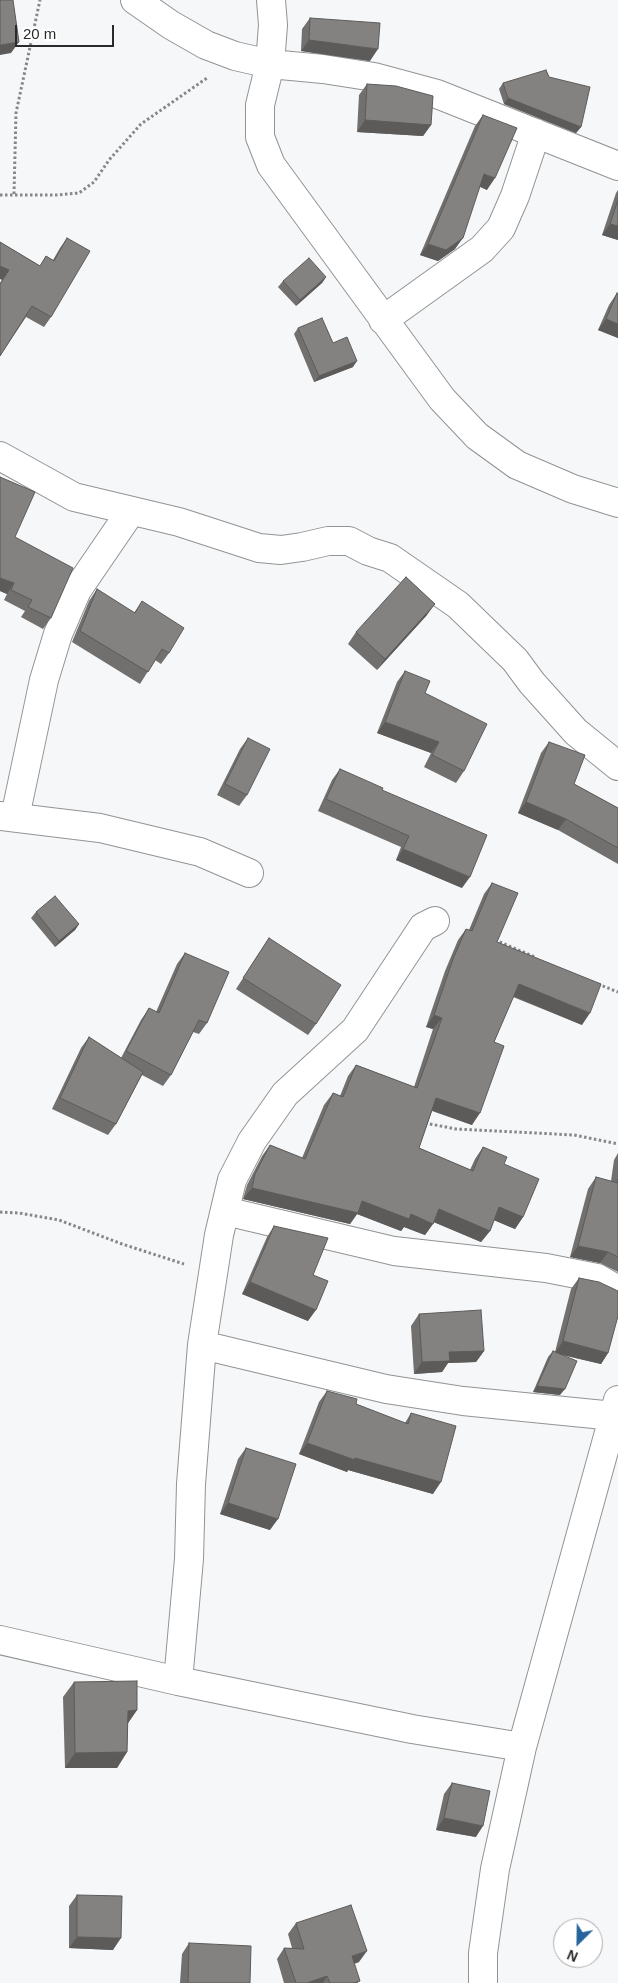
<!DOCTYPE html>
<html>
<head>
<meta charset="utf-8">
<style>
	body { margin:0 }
	#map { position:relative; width:618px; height:1983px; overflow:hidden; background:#f6f7f9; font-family:Arial,sans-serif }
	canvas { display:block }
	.north { position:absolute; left:553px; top:1918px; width:50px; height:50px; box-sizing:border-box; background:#fff; border:1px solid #a9aaaa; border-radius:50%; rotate:203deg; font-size:14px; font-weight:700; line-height:20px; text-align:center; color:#292a2a }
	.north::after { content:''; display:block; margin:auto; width:18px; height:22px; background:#25659b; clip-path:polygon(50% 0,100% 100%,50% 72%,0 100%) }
	.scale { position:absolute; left:15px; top:25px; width:99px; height:22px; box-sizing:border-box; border:2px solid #292a2a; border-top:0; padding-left:6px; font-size:15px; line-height:18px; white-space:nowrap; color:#292a2a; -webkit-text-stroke:4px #fff; paint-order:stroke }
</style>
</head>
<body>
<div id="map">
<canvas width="618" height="1983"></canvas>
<div class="north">N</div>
<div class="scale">20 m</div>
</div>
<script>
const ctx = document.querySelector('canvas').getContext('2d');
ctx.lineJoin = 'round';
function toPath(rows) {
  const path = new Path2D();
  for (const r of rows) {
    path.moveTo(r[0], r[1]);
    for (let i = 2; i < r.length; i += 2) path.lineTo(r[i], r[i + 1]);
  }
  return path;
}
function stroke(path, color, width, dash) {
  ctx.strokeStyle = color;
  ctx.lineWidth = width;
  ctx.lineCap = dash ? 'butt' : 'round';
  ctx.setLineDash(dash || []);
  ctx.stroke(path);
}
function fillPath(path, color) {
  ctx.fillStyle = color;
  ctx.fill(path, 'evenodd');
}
const path = toPath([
	[14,194,16,113,40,0],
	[0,195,56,195,79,193,94,182,109,160,141,124,207,78],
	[495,940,535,957],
	[598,984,618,992],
	[425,1123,456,1129,574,1135,618,1144],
	[0,1212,19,1213,59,1220,122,1244,184,1264]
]);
const minor = toPath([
	[135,0,171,25,206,45,235,56,270,64,323,69,374,77,437,94,618,166],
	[271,0,273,25,270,64,260,105,260,137,271,165,442,399,477,436,517,465,573,489,618,503],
	[383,320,482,249,501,228,515,196,536,133],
	[0,456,74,497,179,522,259,548,281,550,302,547,328,541,349,541,368,551,390,558,458,605,515,660,532,683,576,732,618,766],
	[0,816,100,828,200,852,249,873],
	[15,817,44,680,58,634,77,590,131,511],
	[225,1211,394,1251,546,1268,597,1278,618,1290],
	[202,1345,386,1389,463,1401,614,1416],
	[0,1640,178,1681,412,1729,522,1747],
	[178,1681,189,1559,191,1484,202,1345,219,1235,232,1180,252,1141,285,1094,355,1030,423,927,435,921],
	[483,1983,483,1953,495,1869,522,1747,618,1400]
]);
const wall = toPath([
	[310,18,370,61,301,51,302,29],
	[549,77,581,127,576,133,504,104,499,89,503,83],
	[367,84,431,125,423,136,357,132,359,95],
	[483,115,487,190,480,187,455,249,438,261,420,255,475,126],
	[618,190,618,240,602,235,616,193],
	[67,238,51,317,44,327,26,317,0,356,0,283,2,280,0,242,40,266,46,256,53,260,60,248],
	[326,277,322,283,296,306,278,287,283,281],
	[617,293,618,338,598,330,609,305],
	[298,328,333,343,353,367,314,382,294,334],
	[0,477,15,537,51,618,43,629,21,617,25,611,4,600,7,594,0,591],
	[97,589,134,613,142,601,169,653,161,664,155,660,140,684,72,642,89,601],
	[427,615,377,670,348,644,356,632],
	[405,671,425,693,464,771,456,783,424,767,431,753,377,733,397,682],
	[248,738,247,795,239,806,217,795,240,749],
	[549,742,574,784,618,808,618,864,558,830,518,813,541,753],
	[340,769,382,790,462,888,396,860,401,847,318,811,332,780],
	[492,883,497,942,582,1025,513,997,494,1042,472,1125,432,1111,419,1148,470,1170,475,1159,483,1147,504,1164,523,1217,515,1229,494,1220,490,1231,481,1242,434,1222,425,1235,404,1227,401,1231,357,1214,350,1224,243,1199,247,1185,262,1156,270,1145,302,1158,324,1105,333,1093,340,1096,348,1076,356,1065,414,1087,433,1029,426,1027,445,971,458,940,466,929,469,930,484,894],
	[36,912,79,924,75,930,55,947,31,918],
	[269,938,316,1024,308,1035,236,989],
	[185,953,207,1023,199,1034,193,1032,171,1075,163,1086,142,1075,116,1124,108,1135,52,1109,81,1048,89,1037,121,1058,141,1020,149,1008,156,1012,177,964],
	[618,1153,618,1272,600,1263,570,1257,588,1189,596,1177,611,1181,614,1160],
	[274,1226,313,1275,308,1321,242,1294,267,1237],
	[579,1278,608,1353,601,1364,562,1355,560,1395,533,1392,548,1357,553,1351,555,1352,571,1289],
	[419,1314,484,1351,476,1362,448,1363,442,1372,414,1374,411,1326],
	[327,1391,356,1404,405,1423,411,1413,433,1494,348,1470,347,1472,299,1454,319,1402],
	[246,1448,270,1530,220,1514,238,1459],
	[74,1682,137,1710,128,1723,127,1752,117,1768,65,1768,63,1697],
	[452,1783,476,1837,436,1830,444,1794],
	[77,1895,113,1950,69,1948,69,1906],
	[296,1923,359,1962,354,1964,358,1983,284,1983,277,1959,284,1948,292,1948,288,1934],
	[189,1943,250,1983,180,1983,182,1954]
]);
const shadedWall = toPath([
	[309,40,378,49,370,61,301,51],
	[19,42,11,53,0,55,0,45],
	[508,98,581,127,576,133,504,104],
	[365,120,431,125,423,136,357,132],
	[484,174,495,178,487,190,477,185],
	[610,224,618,226,618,240,602,235],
	[463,238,455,249,438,261,420,255,428,244],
	[0,266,9,270,2,280,0,279],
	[326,277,322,283,296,306,300,300],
	[606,319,618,324,618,338,598,330],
	[357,361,353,367,314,382,319,376],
	[0,578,14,583,7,594,0,591],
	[435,604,427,615,377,670,385,659],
	[385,722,439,742,431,753,377,733],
	[526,802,566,819,558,830,518,813],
	[403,849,470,877,462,888,396,860],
	[79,924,75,930,55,947,59,941],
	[519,984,590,1013,582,1025,511,995],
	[434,1015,442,1018,433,1029,426,1027],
	[436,1098,480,1113,472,1125,428,1109],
	[252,1188,362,1201,411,1214,433,1224,425,1235,404,1227,401,1231,357,1214,350,1224,243,1199],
	[499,1207,523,1217,515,1229,491,1219],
	[439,1209,490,1231,481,1242,431,1221],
	[578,1246,608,1252,600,1263,570,1257],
	[250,1282,316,1310,308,1321,242,1294],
	[563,1341,608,1353,601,1364,555,1353],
	[484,1351,476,1362,448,1363,442,1372,414,1374,422,1362,449,1352],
	[537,1386,565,1389,560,1395,533,1392],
	[307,1443,441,1482,433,1494,348,1470,347,1472,299,1454],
	[228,1503,278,1519,270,1530,220,1514],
	[137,1710,126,1726,128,1711],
	[127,1752,117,1768,65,1768,75,1753],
	[444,1818,483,1826,476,1837,436,1830],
	[77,1937,121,1938,113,1950,69,1948],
	[367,1951,359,1962,344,1967,352,1956],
	[327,1976,323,1983,307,1983]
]);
const building = toPath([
	[0,0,13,0,19,42,0,45,0,0],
	[310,18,380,23,378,49,309,40,310,18],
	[546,70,549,77,590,87,581,127,508,98,503,83,546,70],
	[367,84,396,86,433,96,431,125,365,120,367,84],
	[483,115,517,128,495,178,484,174,463,238,446,250,428,244,483,115],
	[618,200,618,226,610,224,618,200],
	[67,238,90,251,51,317,32,306,0,356,0,284,9,270,0,266,0,242,40,266,46,256,54,261,67,238],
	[309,258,326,277,300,300,283,281,309,258],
	[617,293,618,294,618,324,606,319,617,293],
	[322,318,333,343,347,337,357,361,319,376,298,328,322,318],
	[0,477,35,492,15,537,73,568,51,618,28,607,32,600,11,590,14,583,0,578,0,477],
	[406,577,435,604,385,659,356,632,406,577],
	[97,589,135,613,142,601,184,628,169,653,162,649,148,672,80,631,97,589],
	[405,671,430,681,425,693,487,724,464,771,432,755,439,742,385,722,405,671],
	[248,738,270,749,247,795,225,784,248,738],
	[549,742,585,755,574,784,618,808,618,848,566,819,526,802,549,742],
	[340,769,383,788,382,790,487,835,470,877,403,849,409,836,326,799,340,769],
	[492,883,518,893,497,942,601,984,590,1013,519,984,494,1042,504,1046,480,1113,436,1098,419,1148,473,1171,483,1147,507,1157,504,1164,539,1179,523,1217,499,1207,490,1231,439,1209,433,1224,411,1214,409,1219,362,1201,358,1213,252,1188,255,1174,270,1145,305,1159,333,1093,343,1097,356,1065,417,1088,442,1018,434,1015,453,959,466,929,472,931,492,883],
	[55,896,79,924,59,941,36,912,55,896],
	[269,938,341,985,316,1024,243,978,269,938],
	[185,953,229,972,207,1023,199,1020,171,1075,126,1051,149,1008,159,1013,185,953],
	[89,1037,143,1072,116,1124,60,1098,89,1037],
	[596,1177,618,1183,618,1179,618,1257,608,1252,578,1246,596,1177],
	[274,1226,328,1238,313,1275,328,1281,316,1310,250,1282,274,1226],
	[579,1278,599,1282,618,1291,618,1316,608,1353,563,1341,579,1278],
	[481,1310,484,1351,449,1352,450,1361,422,1362,419,1314,481,1310],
	[553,1351,577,1361,565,1389,537,1386,553,1351],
	[327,1391,357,1399,356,1404,408,1424,411,1413,456,1426,441,1482,355,1458,355,1460,307,1443,327,1391],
	[246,1448,296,1464,278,1519,228,1503,246,1448],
	[137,1681,137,1710,128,1711,127,1752,75,1753,74,1682,137,1681],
	[452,1783,490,1791,483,1826,444,1818,452,1783],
	[77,1895,122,1896,121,1938,77,1937,77,1895],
	[351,1905,367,1951,352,1956,360,1981,354,1983,330,1983,327,1976,307,1983,296,1983,284,1948,304,1949,296,1923,351,1905],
	[189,1943,251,1946,250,1983,188,1983,189,1943]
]);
stroke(minor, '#929394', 30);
stroke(path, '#868788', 3, [2.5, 2.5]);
stroke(minor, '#fff', 28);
fillPath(wall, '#71706e');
fillPath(shadedWall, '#5c5b5a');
fillPath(building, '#838280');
stroke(building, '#5c5b5a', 1);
</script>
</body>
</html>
